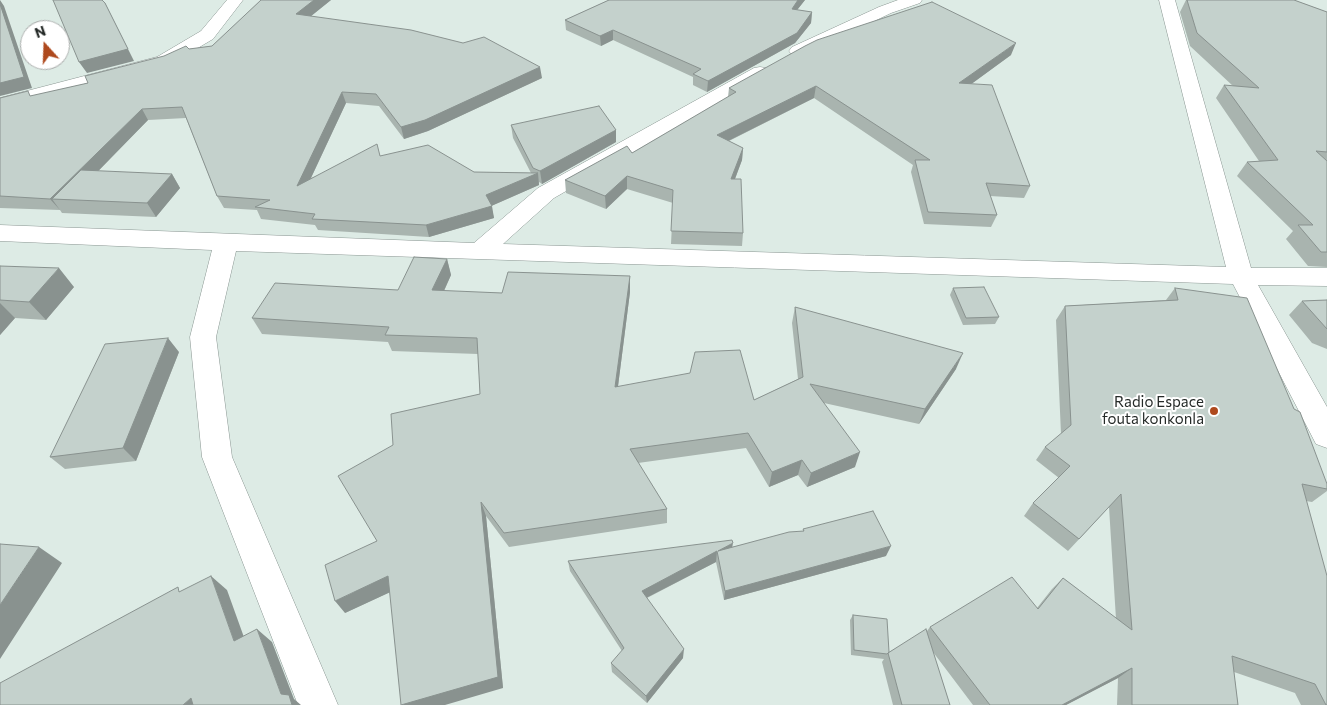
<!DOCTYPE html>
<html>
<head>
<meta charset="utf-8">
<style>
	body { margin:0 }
	#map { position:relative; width:1327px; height:705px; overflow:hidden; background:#ddebe5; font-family:Commissioner,sans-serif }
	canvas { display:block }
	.north { position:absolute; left:20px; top:20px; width:50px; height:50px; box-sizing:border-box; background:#fff; border:1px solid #a8aaa9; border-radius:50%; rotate:340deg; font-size:14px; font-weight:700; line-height:20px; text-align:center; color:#252a28 }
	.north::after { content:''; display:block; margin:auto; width:18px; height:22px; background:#ae491d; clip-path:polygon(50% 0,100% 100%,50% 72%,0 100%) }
</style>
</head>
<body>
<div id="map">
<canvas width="1327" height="705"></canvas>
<div class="north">N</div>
</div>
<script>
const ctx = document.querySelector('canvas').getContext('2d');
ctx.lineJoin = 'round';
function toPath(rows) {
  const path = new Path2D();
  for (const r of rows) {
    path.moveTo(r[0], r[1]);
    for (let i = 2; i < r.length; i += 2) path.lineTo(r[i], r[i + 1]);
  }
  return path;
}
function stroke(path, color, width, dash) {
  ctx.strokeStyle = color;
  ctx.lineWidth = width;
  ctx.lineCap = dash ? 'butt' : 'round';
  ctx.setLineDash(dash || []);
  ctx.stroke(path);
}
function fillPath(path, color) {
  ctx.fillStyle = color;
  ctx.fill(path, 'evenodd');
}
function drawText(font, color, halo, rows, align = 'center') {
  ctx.font = font + ' Commissioner,sans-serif';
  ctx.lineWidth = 4;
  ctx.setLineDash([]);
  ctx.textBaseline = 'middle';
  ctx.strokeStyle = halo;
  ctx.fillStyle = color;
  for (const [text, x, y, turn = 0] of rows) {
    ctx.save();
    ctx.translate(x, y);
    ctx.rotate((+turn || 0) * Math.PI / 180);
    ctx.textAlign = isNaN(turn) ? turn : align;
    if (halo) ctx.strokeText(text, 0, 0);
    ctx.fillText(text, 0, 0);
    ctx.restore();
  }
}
const minor = toPath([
	[227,0,243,0,213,39,169,65,0,110,0,98,157,57,201,31,227,0],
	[898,0,922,0,920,3,891,13,804,55,798,56,792,55,789,51,792,47,879,7,898,0],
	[1159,0,1175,0,1251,268,1327,268,1327,286,1258,285,1327,407,1327,448,1316,444,1233,284,236,251,216,337,232,457,338,705,298,705,202,457,190,337,212,250,0,241,0,225,474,243,538,188,754,68,760,67,766,68,769,72,766,76,554,198,503,244,1226,267,1159,0]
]);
const wall = toPath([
	[261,0,331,0,311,16,542,78,428,131,404,139,379,106,346,103,311,178,380,156,474,172,531,173,513,138,511,125,616,130,616,142,542,184,539,182,539,185,491,206,494,218,429,237,318,230,315,225,261,219,257,210,224,208,217,196,186,118,148,120,98,171,172,174,180,188,156,217,62,213,60,210,0,208,0,98,32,96,88,83,189,49,212,46],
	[609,0,805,0,797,10,812,12,811,23,795,43,707,92,693,85,693,77,613,40,601,46,566,30,565,20],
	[1186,0,1294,0,1327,12,1327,267,1308,266,1286,239,1293,231,1237,176,1247,162,1259,161,1216,98,1224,85,1233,86,1190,46,1180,12],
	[1011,55,971,84,1030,186,1024,198,990,196,997,215,991,227,924,224,911,172,913,165,814,98,729,141,743,148,742,160,735,179,743,233,742,246,671,244,673,203,627,189,606,209,566,193,565,180,632,153,728,97,729,88],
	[447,259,451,275,444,291,502,293,630,276,630,292,618,386,754,400,798,379,792,323,795,307,956,369,919,424,824,403,855,467,807,487,798,475,769,487,746,448,638,463,667,509,667,523,509,547,486,516,503,688,390,592,345,613,377,541,393,445,480,394,478,354,392,351,388,342,262,334,252,318,398,290],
	[0,266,74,287,46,320,15,318,0,335],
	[953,288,999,317,995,324,963,325,950,295],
	[1175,288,1327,489,1327,491,1312,502,1306,501,1327,705,1301,705,1295,693,1234,672,1238,705,1117,705,1118,678,1066,705,973,705,933,652,950,705,893,705,882,662,884,659,851,655,850,620,853,615,889,652,927,631,930,627,1037,608,1052,589,1063,578,1116,619,1109,507,1068,551,1024,516,1033,503,1059,478,1036,460,1045,447,1061,434,1056,320,1065,306,1166,300],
	[1327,300,1327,349,1312,343,1289,315,1302,301],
	[179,352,136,461,65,469,50,457],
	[803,529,886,556,724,600,716,562,647,598,683,658,647,703,612,672,611,663,622,651,570,571,568,561,732,547,803,531]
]);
const shadedWall = toPath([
	[0,0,4,6,32,88,0,96],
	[314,0,331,0,300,25,296,14],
	[798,0,805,0,790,19,792,9],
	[105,3,134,61,87,73,79,62],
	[812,12,811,23,795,43,707,92,708,81],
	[613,30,613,40,601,46,600,36],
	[1016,43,1011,55,955,96,959,83],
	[540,67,542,78,428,131,404,139,401,127],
	[816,86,814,98,716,147,717,135],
	[342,92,346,103,302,197,297,186],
	[142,109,148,120,70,200,52,199,60,210,50,199],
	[616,130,616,142,542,184,540,171],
	[743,148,742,160,730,192,731,179],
	[538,173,539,185,489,207,486,195],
	[172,174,180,188,156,217,147,203],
	[627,176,627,189,606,209,605,196],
	[492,206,494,218,429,237,426,225],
	[447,259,451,275,437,306,432,290],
	[59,268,74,287,46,320,29,302],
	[630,276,630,292,616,402,615,387],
	[0,303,15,318,0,335],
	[168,338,179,352,136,461,123,448],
	[963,353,956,369,919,424,925,409],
	[860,452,855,467,807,487,811,473],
	[802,460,798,475,769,487,772,472],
	[481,502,486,516,503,688,445,705,403,705],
	[733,543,731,554,718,551],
	[891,546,886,556,724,600,725,591],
	[39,547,62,563,0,659,0,605],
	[717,551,716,562,642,600,642,591],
	[211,576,227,590,250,654,234,641],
	[388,576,397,589,345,613,335,601],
	[257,629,272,642,294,699,301,705,292,705,281,694],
	[684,649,683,658,647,703,646,696],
	[1132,668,1118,678,1066,705,1062,705],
	[191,698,202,705,183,705]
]);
const building = toPath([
	[53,0,102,0,105,3,128,49,79,62,53,0],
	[261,0,314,0,296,14,411,30,463,43,484,37,540,67,425,120,401,127,376,94,342,92,297,186,377,144,380,156,428,145,474,172,538,173,486,195,492,206,426,225,312,219,315,214,255,207,270,200,217,196,182,107,142,109,50,199,0,196,0,98,28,91,30,96,88,83,85,76,164,56,186,46,189,49,212,46,261,0],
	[609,0,798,0,792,9,812,12,797,33,708,81,693,74,701,69,613,30,600,36,565,20,609,0],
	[1187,0,1294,0,1327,12,1327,152,1316,151,1327,161,1327,252,1321,252,1298,225,1313,225,1247,162,1278,160,1224,85,1259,88,1197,33,1187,0],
	[932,2,1016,43,959,83,992,85,1030,186,986,183,997,215,928,212,915,160,930,160,816,86,717,135,743,148,731,179,741,179,743,233,671,231,673,190,627,176,605,196,565,180,627,146,632,153,736,92,729,88,805,46,817,40,932,2],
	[0,4,24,77,0,83,0,4],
	[599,106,616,130,540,171,533,168,511,125,599,106],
	[81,170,172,174,147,203,52,199,81,170],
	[414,257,447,259,432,290,502,293,508,272,630,276,615,387,690,373,695,352,740,350,754,400,803,377,795,307,963,353,925,409,810,384,860,452,811,473,802,460,772,472,748,433,630,449,667,509,504,533,481,502,498,677,401,705,388,576,335,601,325,565,377,541,338,476,393,445,391,414,480,394,477,338,385,335,389,327,252,318,275,283,398,290,414,257],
	[0,266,59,268,29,302,0,300,0,266],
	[984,287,999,317,966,318,953,288,984,287],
	[1175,288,1247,298,1294,409,1300,412,1327,484,1327,489,1302,484,1327,576,1327,705,1326,705,1315,684,1232,656,1238,705,1132,705,1132,668,1062,705,990,705,930,627,1012,577,1038,609,1063,578,1132,630,1121,494,1079,539,1033,503,1070,466,1045,447,1071,425,1065,306,1178,300,1175,288],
	[1327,300,1327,329,1302,301,1327,300],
	[168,338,123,448,50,457,105,344,168,338],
	[873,511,891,546,725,591,717,551,642,591,684,649,646,696,611,663,624,648,568,561,732,540,733,543,718,551,789,532,804,531,803,529,873,511],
	[0,544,39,547,0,605,0,544],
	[211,576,234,641,257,629,281,694,289,695,292,705,193,705,191,698,183,705,0,705,0,683,178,587,179,592,211,576],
	[853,615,887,619,889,652,887,654,854,650,853,615],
	[926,629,950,705,902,705,888,653,926,629]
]);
const markers = [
	[1214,411,5,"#ae491d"]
];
const poiNames = [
	["Radio Espace",1204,402],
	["fouta konkonla",1204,419]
];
stroke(minor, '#8a9692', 1);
fillPath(minor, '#fff');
fillPath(wall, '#a9b4af');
fillPath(shadedWall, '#89928f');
fillPath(building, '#c4d1cc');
stroke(building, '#89928f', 1);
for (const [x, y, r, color] of markers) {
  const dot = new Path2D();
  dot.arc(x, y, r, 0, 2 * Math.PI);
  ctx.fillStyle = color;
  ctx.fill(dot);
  stroke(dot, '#fff', 2);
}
drawText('15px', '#252a28', '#fff', poiNames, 'right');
</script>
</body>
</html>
